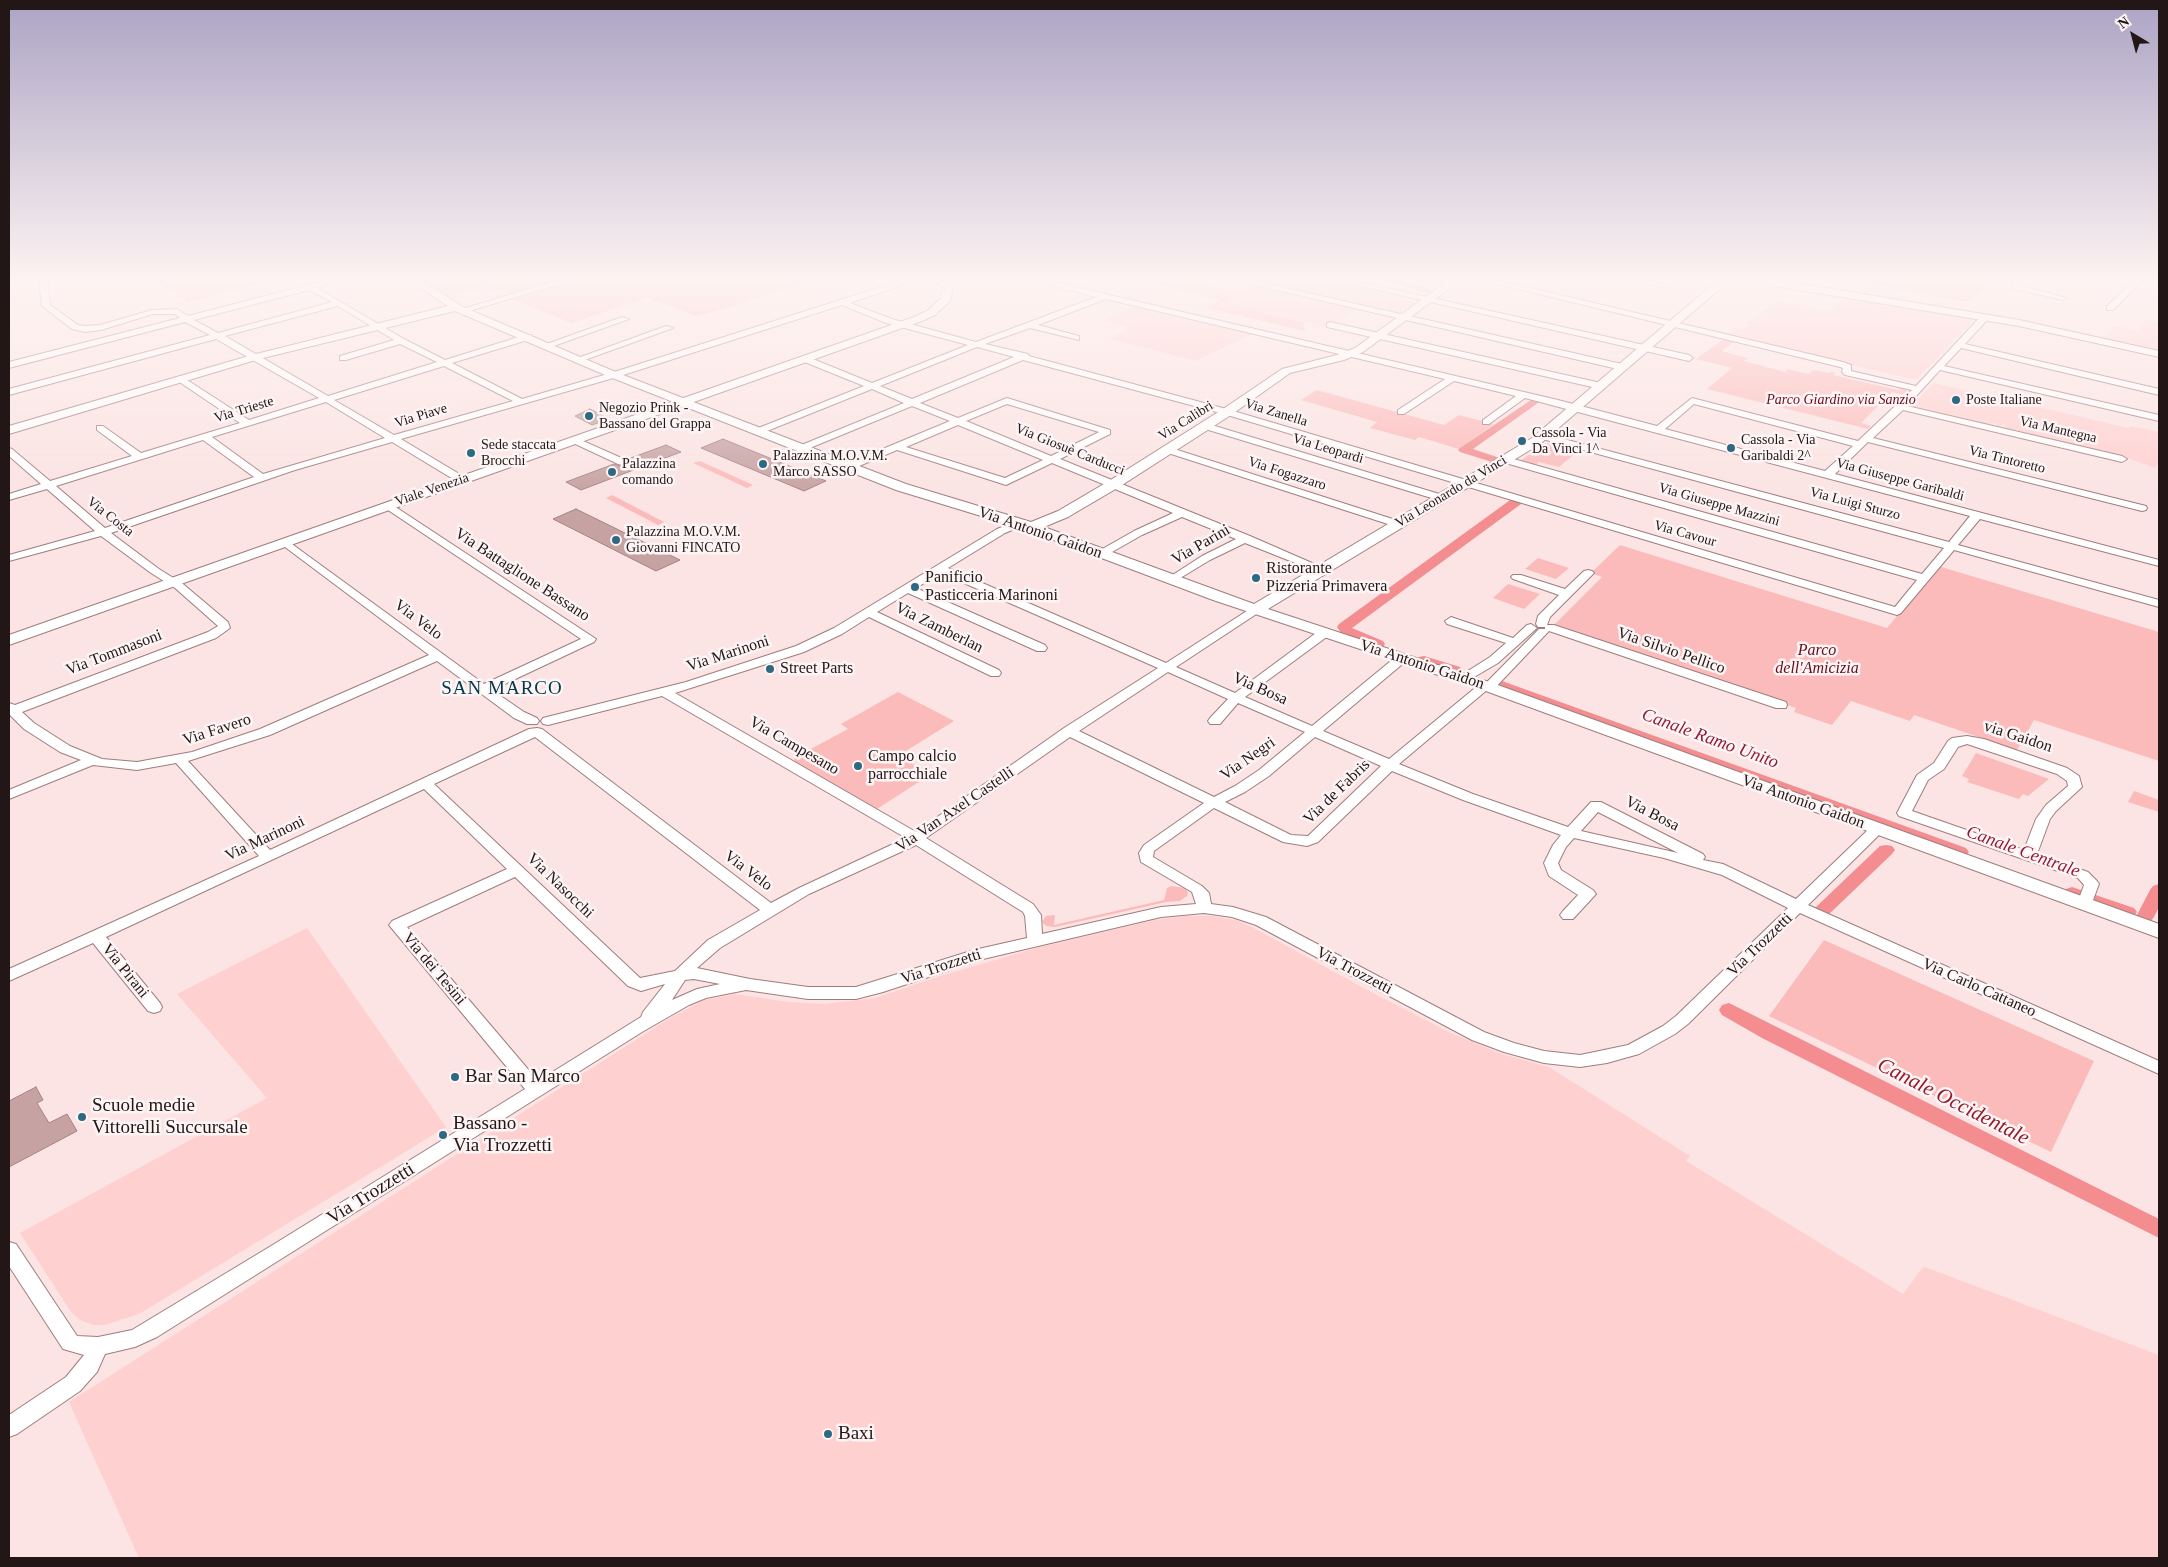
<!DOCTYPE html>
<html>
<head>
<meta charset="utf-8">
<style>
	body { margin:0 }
	#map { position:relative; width:2168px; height:1567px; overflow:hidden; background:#fbe4e3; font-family:"Times New Roman",serif }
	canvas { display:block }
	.frame { position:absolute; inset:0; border:10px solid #231616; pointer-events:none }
	.north { position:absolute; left:2108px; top:10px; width:50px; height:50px; -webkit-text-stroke:4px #fdf5f5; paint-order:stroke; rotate:323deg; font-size:14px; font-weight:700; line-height:20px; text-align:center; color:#231616 }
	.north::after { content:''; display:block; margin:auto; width:18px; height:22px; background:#231616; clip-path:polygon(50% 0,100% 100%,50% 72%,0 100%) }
</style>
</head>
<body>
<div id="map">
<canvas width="2168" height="1567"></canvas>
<div class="frame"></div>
<div class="north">N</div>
</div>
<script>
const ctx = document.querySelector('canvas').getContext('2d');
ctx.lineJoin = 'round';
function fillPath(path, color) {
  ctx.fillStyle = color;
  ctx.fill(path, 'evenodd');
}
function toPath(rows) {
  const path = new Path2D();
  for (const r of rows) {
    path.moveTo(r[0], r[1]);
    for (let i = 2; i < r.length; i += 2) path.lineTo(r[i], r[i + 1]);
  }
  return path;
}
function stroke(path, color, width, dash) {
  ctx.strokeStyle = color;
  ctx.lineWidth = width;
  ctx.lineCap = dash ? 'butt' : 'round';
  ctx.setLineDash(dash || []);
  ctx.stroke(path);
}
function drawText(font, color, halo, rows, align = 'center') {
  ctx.font = font + ' "Times New Roman",serif';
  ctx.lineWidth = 5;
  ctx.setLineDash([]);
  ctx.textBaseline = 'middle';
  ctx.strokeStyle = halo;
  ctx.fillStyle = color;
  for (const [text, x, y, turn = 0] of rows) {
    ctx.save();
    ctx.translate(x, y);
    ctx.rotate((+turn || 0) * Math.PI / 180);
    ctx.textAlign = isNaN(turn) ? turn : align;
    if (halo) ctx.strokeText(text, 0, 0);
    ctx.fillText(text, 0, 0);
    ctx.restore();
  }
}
const built = toPath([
	[1256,280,1328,280,1416,302,1397,315,1254,282],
	[1247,285,1357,310,1325,327,1225,303],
	[1835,295,1895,307,1911,309,1913,306,1974,319,1966,329,1962,329,1960,331,1963,332,1957,338,1952,339,1955,340,1916,380,1725,336,1737,328,1743,329,1750,324,1746,323,1778,301,1829,312,1843,299],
	[1132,306,1183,319,1253,334,1195,361,1111,339,1128,328,1105,320],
	[2147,320,2159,322,2159,352,2137,345,2135,347,2103,340,2115,326,2138,331],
	[1934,383,2003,399,2010,403,2026,404,2129,428,2131,426,2159,432,2159,462,2155,468,2122,456,2009,429,2002,424,2000,427,1996,425,1997,423,1988,424,1911,406],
	[1183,916,1213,916,1236,920,1252,927,1371,992,1451,1033,1502,1054,1549,1067,1690,1156,1686,1161,1903,1294,1922,1268,1925,1267,2159,1355,2159,1558,139,1558,69,1402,670,1018,704,1000,735,994,788,1002,824,1004,875,998,940,976,1040,947,1154,920],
	[307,928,446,1127,139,1314,105,1325,93,1325,80,1320,71,1312,20,1233,267,1098,177,994]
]);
const green = toPath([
	[155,280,274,280,188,302],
	[421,280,554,280,557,282,497,299,495,298,496,295,504,292,502,290,496,292,489,286,449,296],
	[575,280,811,280,727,308,696,316,648,298,571,323,510,298],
	[1140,280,1185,280,1238,293,1226,303,1303,322,1305,331,1207,308,1219,300],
	[1850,280,1978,280,1989,283,1968,302],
	[1724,339,1735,341,1722,351,1747,358,1744,361,1755,364,1785,372,1788,369,1809,374,1813,370,1829,373,1831,372,1835,372,1833,375,1898,390,1900,388,1908,390,1903,395,1892,392,1861,423,1871,426,1868,429,1707,389,1732,368,1696,359],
	[1317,390,1444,425,1459,415,1494,424,1459,449,1419,437,1415,440,1370,428,1377,422,1301,400],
	[1547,443,1560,445,1558,447,1577,452,1559,467,1539,462,1536,465,1521,460],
	[700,461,753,485,747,488,693,463],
	[612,495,664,522,658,525,606,498],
	[1620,545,1887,628,1938,566,2159,632,2159,761,2034,720,2017,750,1914,715,1910,721,1851,701,1832,725,1794,712,1796,708,1554,625,1602,577,1591,573],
	[1538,558,1569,568,1556,579,1525,569],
	[1508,584,1540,594,1524,609,1493,598],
	[898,692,954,721,898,756,931,774,877,809,795,762,794,758,848,729,841,724],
	[1976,753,2049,779,2028,796,2023,794,2019,799,1967,782,1969,779,1962,776],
	[2134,791,2159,800,2159,812,2128,802],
	[1171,886,1185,888,1188,893,1187,896,1180,901,1166,902,1055,927,1046,926,1042,922,1046,916,1055,915,1054,925,1164,900,1167,888],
	[1824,940,2094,1061,2051,1152,1769,1016]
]);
const canal = toPath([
	[1383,280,1400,280,1432,290,1427,293,1383,280],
	[1534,398,1539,401,1538,403,1473,449,1500,458,1502,460,1500,462,1492,462,1460,452,1458,450,1460,448,1534,398],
	[1517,497,1521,498,1523,501,1521,504,1352,628,1383,641,1385,644,1383,647,1373,647,1343,636,1337,627,1339,624,1513,498,1517,497],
	[1424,656,1460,667,1462,670,1460,673,1455,674,1419,663,1417,660,1419,657,1424,656],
	[1502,681,1966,848,1969,852,1966,856,1960,857,1954,856,1497,688,1495,685,1497,682,1502,681],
	[1886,845,1892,846,1895,850,1892,854,1827,916,1821,918,1815,916,1812,912,1815,908,1880,846,1886,845],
	[2159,884,2159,907,2154,917,2151,921,2145,923,2139,921,2136,917,2150,890,2153,886,2159,884],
	[2072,887,2134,908,2137,912,2134,916,2128,918,2066,897,2063,893,2066,889,2072,887],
	[1729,1003,2159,1219,2159,1238,1762,1038,1722,1015,1719,1010,1722,1005,1729,1003]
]);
const building = toPath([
	[590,409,609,419,592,425,575,416,590,409],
	[723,439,826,481,804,491,701,448,723,439],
	[666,445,681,452,581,490,566,482,614,464,623,467,629,463,628,459,666,445],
	[576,509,680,560,656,571,553,519,576,509],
	[36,1087,43,1100,37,1103,49,1123,67,1114,77,1131,9,1167,9,1101,36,1087]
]);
const minor = toPath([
	[39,280,47,280,50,305,78,325,85,326,100,325,152,310,177,309,188,316,327,280,342,280,317,288,404,339,445,360,525,335,531,335,531,339,452,363,522,399,611,373,903,280,917,280,850,303,892,319,976,342,1096,297,1030,280,1046,280,1558,400,1657,426,1692,398,1858,441,1912,390,1845,375,1842,372,1843,368,1840,367,1481,280,1497,280,1843,362,1851,365,1851,371,1916,386,1982,315,1988,315,1988,319,1965,344,2159,389,2159,395,1961,348,1944,366,2159,415,2159,421,1940,370,1907,406,2122,456,2127,459,2122,462,1903,410,1873,438,2146,506,2147,508,2146,510,2142,511,1868,442,1835,474,2159,560,2159,566,1980,519,1958,545,2159,600,2159,607,1954,550,1901,613,1897,615,1224,414,1023,360,920,403,958,418,1007,398,1110,430,1110,434,1060,459,1250,536,1328,570,1326,572,1318,572,1245,543,1210,560,1172,583,1168,582,1166,580,1168,578,1202,556,1236,539,1182,517,1142,535,1105,556,1097,556,1095,554,1097,552,1134,531,1173,513,1052,463,1006,485,897,450,852,469,844,469,844,465,950,421,912,406,805,450,799,450,799,446,904,403,872,389,762,433,756,433,756,429,864,386,802,361,802,357,808,357,872,383,968,345,886,323,842,305,617,377,401,439,466,478,466,482,458,482,392,442,295,470,111,533,159,569,183,584,228,622,230,628,216,638,22,712,34,723,70,746,102,759,137,762,192,752,260,729,429,655,281,544,280,542,285,539,484,684,581,639,382,506,387,503,391,504,596,639,594,642,492,690,524,712,537,718,539,721,537,724,527,724,514,718,437,661,270,735,188,761,270,850,529,729,537,728,542,729,771,903,799,888,906,838,662,696,548,725,543,724,541,721,543,718,686,682,796,646,834,628,997,529,1020,520,1025,523,1024,525,1005,533,948,568,1166,663,1253,607,1261,607,1263,609,1261,611,1176,667,1235,693,1320,630,1328,630,1330,633,1328,636,1245,697,1312,726,1398,655,1406,655,1408,658,1406,661,1323,731,1389,759,1481,683,1486,683,1539,629,1545,629,1545,627,1538,627,1536,624,1538,616,1559,595,1513,579,1511,577,1513,575,1521,575,1565,589,1584,571,1588,570,1592,571,1594,573,1550,617,1547,625,1554,625,1786,702,1787,705,1786,708,1776,708,1549,631,1493,690,1487,690,1399,764,1473,794,1568,827,1591,802,1601,802,1703,854,1705,857,1703,860,1723,864,1796,899,1872,826,1882,826,1884,829,1882,832,1808,905,2159,1061,2159,1074,1800,913,1688,1024,1675,1034,1639,1054,1607,1063,1580,1067,1544,1063,1504,1052,1472,1040,1256,925,1232,917,1204,913,1161,917,983,959,883,992,856,999,808,999,746,990,706,998,689,1005,642,1032,157,1337,135,1347,105,1354,97,1372,80,1391,17,1434,9,1437,9,1415,66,1377,84,1355,63,1349,9,1266,9,1242,16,1244,77,1336,98,1337,132,1330,271,1246,525,1089,389,925,392,921,507,869,424,789,106,937,160,1003,162,1007,160,1011,154,1013,148,1011,93,943,9,981,9,969,259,856,176,763,137,770,93,765,9,799,9,790,81,760,60,752,24,729,9,714,9,703,15,705,208,632,218,626,175,588,151,573,101,536,9,561,9,555,95,531,47,489,9,500,9,494,41,484,9,456,9,448,12,449,50,481,132,456,97,430,97,426,103,426,141,453,240,423,178,381,178,377,181,376,249,420,319,398,216,339,9,395,9,389,210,335,185,322,9,368,9,362,180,318,175,314,153,314,101,330,85,332,72,329,42,306,39,280],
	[309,290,332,302,218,333,194,320,309,290],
	[1106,299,1445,379,1398,410,1398,414,1404,414,1454,381,1516,396,1483,420,1483,424,1489,424,1525,398,1970,516,1949,542,1545,434,1539,434,1537,436,1539,438,1944,548,1922,574,1510,458,1502,458,1501,460,1502,462,1917,580,1895,607,1230,410,1029,356,1028,354,985,344,1030,328,1079,340,1079,336,1038,325,1106,299],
	[338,306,394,340,340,356,340,360,346,360,400,344,437,362,328,396,225,336,338,306],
	[977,347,1014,357,912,399,880,386,977,347],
	[444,366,513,401,394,435,334,400,444,366],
	[326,402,385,438,263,474,212,437,326,402],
	[1007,404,1099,432,1051,456,966,421,1007,404],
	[1694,404,1853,446,1825,471,1665,429,1694,404],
	[958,425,1043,460,1005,478,906,447,958,425],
	[203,440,254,477,105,528,56,486,203,440],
	[941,573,1158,668,1064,728,916,832,675,693,804,652,842,634,869,617,991,676,999,676,1001,673,999,670,877,612,908,593,1037,651,1045,651,1047,648,1045,645,916,588,941,573],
	[1168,672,1228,699,1210,718,1208,721,1210,724,1220,724,1238,703,1305,732,1259,770,1235,786,1214,797,1079,731,1168,672],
	[535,737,760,910,708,940,675,971,640,978,434,784,535,737],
	[1070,737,1204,803,1144,845,1139,853,1141,862,1192,892,1196,904,1161,907,1042,934,1041,915,1033,904,926,838,1070,737],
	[1315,737,1381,766,1308,836,1291,835,1225,802,1245,792,1269,776,1315,737],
	[1392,771,1463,800,1561,835,1553,845,1544,863,1549,876,1578,895,1563,911,1560,915,1563,919,1573,919,1596,894,1593,890,1561,870,1558,863,1566,847,1574,838,1664,858,1722,875,1788,908,1676,1016,1663,1026,1628,1045,1580,1055,1544,1051,1514,1043,1484,1032,1266,917,1233,907,1211,904,1209,893,1202,886,1153,857,1154,851,1214,808,1283,842,1307,846,1318,842,1392,771],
	[1598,812,1678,853,1581,831,1598,812],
	[916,845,1023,912,1025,916,1027,938,974,950,856,987,808,987,750,979,697,968,720,948,809,894,916,845],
	[515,877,628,986,641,991,665,984,643,1012,641,1017,538,1081,407,927,515,877],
	[694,979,720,984,697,989,672,1000,685,980,694,979],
	[559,280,573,280,466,312,459,310,559,280],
	[920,280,938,280,953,285,949,287,920,280],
	[1233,280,1250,280,1622,364,1626,367,1622,370,1233,280],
	[1334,280,1351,280,1689,355,1693,358,1689,361,1334,280],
	[1432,280,1447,280,1455,284,1451,286,1432,280],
	[1635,280,1651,280,1668,286,1664,288,1635,280],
	[2014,280,2022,280,2020,285,2067,298,2063,300,2014,289,2010,285,2014,280],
	[2134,280,2143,280,2113,310,2107,310,2107,306,2134,280],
	[2151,280,2159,280,2159,283,2152,282,2151,280],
	[622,317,629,319,551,347,544,345,622,317],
	[1330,322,1601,383,1606,386,1601,389,1327,327,1327,323,1330,322],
	[666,326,673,328,582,361,575,359,666,326],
	[1205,423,1446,496,1447,498,1442,501,1438,500,1202,428,1202,424,1205,423],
	[574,437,626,460,627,462,622,465,618,464,571,442,571,438,574,437],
	[1168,447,1402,522,1403,524,1398,527,1394,526,1165,452,1165,448,1168,447],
	[1451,617,1513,638,1527,625,1531,624,1537,628,1498,663,1464,683,1460,682,1458,679,1460,676,1490,657,1506,643,1447,624,1445,621,1451,617],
	[1967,736,1984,739,2067,768,2079,776,2082,787,2056,811,2050,819,2037,854,2088,872,2097,881,2099,884,2090,908,2085,909,2080,908,2077,904,2084,885,2078,878,1899,816,1897,813,1917,775,1934,763,1948,741,1952,738,1967,736],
	[1967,744,2057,774,2067,781,2068,786,2046,805,2036,819,2024,850,1912,811,1928,780,1944,769,1958,747,1967,744]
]);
const tertiary = toPath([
	[408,280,421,280,463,307,618,373,906,484,1031,522,1058,511,1109,481,1223,409,1282,369,1337,355,1355,348,1449,280,1461,280,1363,352,1344,360,1290,373,1231,415,1119,487,1068,517,1044,527,1254,604,1532,438,1718,280,1730,280,1540,444,1268,609,1495,684,2159,924,2159,938,1483,690,1213,600,1027,530,896,490,610,377,455,311,259,359,9,434,9,426,252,355,448,306,408,280]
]);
const secondary = toPath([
	[945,280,955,280,950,301,935,315,922,321,9,645,9,635,914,317,927,311,940,299,945,280],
	[1751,280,1779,280,2019,320,2159,351,2159,357,2019,326,1756,283,1751,280]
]);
const markers = [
	[1956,400,5,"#2e6881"],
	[589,416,5,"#2e6881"],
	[1522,441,5,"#2e6881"],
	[1731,448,5,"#2e6881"],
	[471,453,5,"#2e6881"],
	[763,464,5,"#2e6881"],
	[612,472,5,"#2e6881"],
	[616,540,5,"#2e6881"],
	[1256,578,5,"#2e6881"],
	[915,587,5,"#2e6881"],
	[770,669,5,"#2e6881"],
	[858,766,5,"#2e6881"],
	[455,1077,5,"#2e6881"],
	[82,1117,5,"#2e6881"],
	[443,1135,5,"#2e6881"],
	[828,1434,5,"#2e6881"]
];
const farParknames = [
	["Parco Giardino via Sanzio",1841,400]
];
const farPoinames = [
	["Poste Italiane",1966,400],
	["Negozio Prink -",599,408],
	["Bassano del Grappa",599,424],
	["Cassola - Via",1532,433],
	["Da Vinci 1^",1532,449],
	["Cassola - Via",1741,440],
	["Garibaldi 2^",1741,456],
	["Sede staccata",481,445],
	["Brocchi",481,461],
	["Palazzina M.O.V.M.",773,456],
	["Marco SASSO",773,472],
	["Palazzina",622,464],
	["comando",622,480],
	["Palazzina M.O.V.M.",626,532],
	["Giovanni FINCATO",626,548]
];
const farStreetnames = [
	["Via Trieste",244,410,-17],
	["Via Zanella",1276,413,17],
	["Via Piave",421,416,-17],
	["Via Calibri",1186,421,-32],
	["Via Mantegna",2058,430,13],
	["Via Leopardi",1328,449,17],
	["Via Giosuè Carducci",1070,450,22],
	["Via Tintoretto",2007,460,14],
	["Via Fogazzaro",1287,474,18],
	["Via Giuseppe Garibaldi",1900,480,15],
	["Viale Venezia",432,490,-19],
	["Via Leonardo da Vinci",1451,492,-31],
	["Via Luigi Sturzo",1855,504,15],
	["Via Giuseppe Mazzini",1719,505,16],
	["Via Costa",110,517,38],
	["Via Cavour",1685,534,16]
];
const streetNames = [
	["Via Antonio Gaidon",1040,533,19],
	["Via Parini",1201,545,-30],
	["Via Battaglione Bassano",522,575,33],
	["Via Velo",418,620,37],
	["Via Zamberlan",939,628,26],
	["Via Silvio Pellico",1671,651,19],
	["Via Tommasoni",114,653,-21],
	["Via Marinoni",728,654,-18],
	["Via Antonio Gaidon",1422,665,18],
	["Via Bosa",1260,689,24],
	["Via Favero",217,730,-18],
	["via Gaidon",2018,737,18],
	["Via Campesano",794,746,30],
	["Via Negri",1248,759,-35],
	["Via de Fabris",1337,792,-44],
	["Via Antonio Gaidon",1803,802,20],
	["Via Van Axel Castelli",955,810,-34],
	["Via Bosa",1652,814,27],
	["Via Marinoni",265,839,-25],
	["Via Velo",748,871,37],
	["Via Nasocchi",560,886,44],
	["Via Trozzetti",1760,945,-44],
	["Via Trozzetti",941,967,-18],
	["Via dei Tesini",434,969,50],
	["Via Pirani",125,971,51],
	["Via Trozzetti",1354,971,28],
	["Via Carlo Cattaneo",1979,988,24]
];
const poiNames = [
	["Ristorante",1266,569],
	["Pizzeria Primavera",1266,587],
	["Panificio",925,578],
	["Pasticceria Marinoni",925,596],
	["Street Parts",780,669],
	["Campo calcio",868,757],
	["parrocchiale",868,775]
];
const parkNames = [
	["Parco",1817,651],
	["dell'Amicizia",1817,669]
];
const waterNames = [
	["Canale Ramo Unito",1710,739,20],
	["Canale Centrale",2023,852,20]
];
const quarterNames = [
	["SAN MARCO",502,689]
];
const nearPoinames = [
	["Bar San Marco",465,1077],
	["Scuole medie",92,1106],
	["Vittorelli Succursale",92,1128],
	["Bassano -",453,1124],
	["Via Trozzetti",453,1146],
	["Baxi",838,1434]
];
const nearStreetnames = [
	["Via Trozzetti",371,1194,-32]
];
const nearWaternames = [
	["Canale Occidentale",1953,1102,27]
];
fillPath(built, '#ffd0d0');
fillPath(green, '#fcbbbb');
fillPath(canal, '#f38d8f');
fillPath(building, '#c6a2a2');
stroke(building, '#a58282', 1);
stroke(minor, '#9f7d7d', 2);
stroke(tertiary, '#9f7d7d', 2);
stroke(secondary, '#9f7d7d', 2);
fillPath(minor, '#fff');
fillPath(tertiary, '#fff');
fillPath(secondary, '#fff');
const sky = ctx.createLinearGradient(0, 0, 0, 500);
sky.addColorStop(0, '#aca4c4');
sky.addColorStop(0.56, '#fdf3f2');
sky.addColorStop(1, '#fdf3f200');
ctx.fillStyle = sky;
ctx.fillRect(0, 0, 2168, 500);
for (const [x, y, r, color] of markers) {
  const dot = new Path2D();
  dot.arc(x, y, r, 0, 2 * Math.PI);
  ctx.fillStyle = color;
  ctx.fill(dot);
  stroke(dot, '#fdf5f5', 2);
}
drawText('italic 14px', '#680c1c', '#fdf5f5', farParknames);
drawText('14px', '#231616', '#fdf5f5', farPoinames, 'left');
drawText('14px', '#231616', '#fdf5f5', farStreetnames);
drawText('16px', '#231616', '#fdf5f5', streetNames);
drawText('16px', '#231616', '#fdf5f5', poiNames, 'left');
drawText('italic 16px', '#680c1c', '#fdf5f5', parkNames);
drawText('italic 18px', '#941b2e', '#fdf5f5', waterNames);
ctx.letterSpacing = '1px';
drawText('19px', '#03374a', '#fdf5f5', quarterNames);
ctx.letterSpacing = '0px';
drawText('19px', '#231616', '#fdf5f5', nearPoinames, 'left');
drawText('19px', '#231616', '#fdf5f5', nearStreetnames);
drawText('italic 21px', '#941b2e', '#fdf5f5', nearWaternames);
</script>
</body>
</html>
